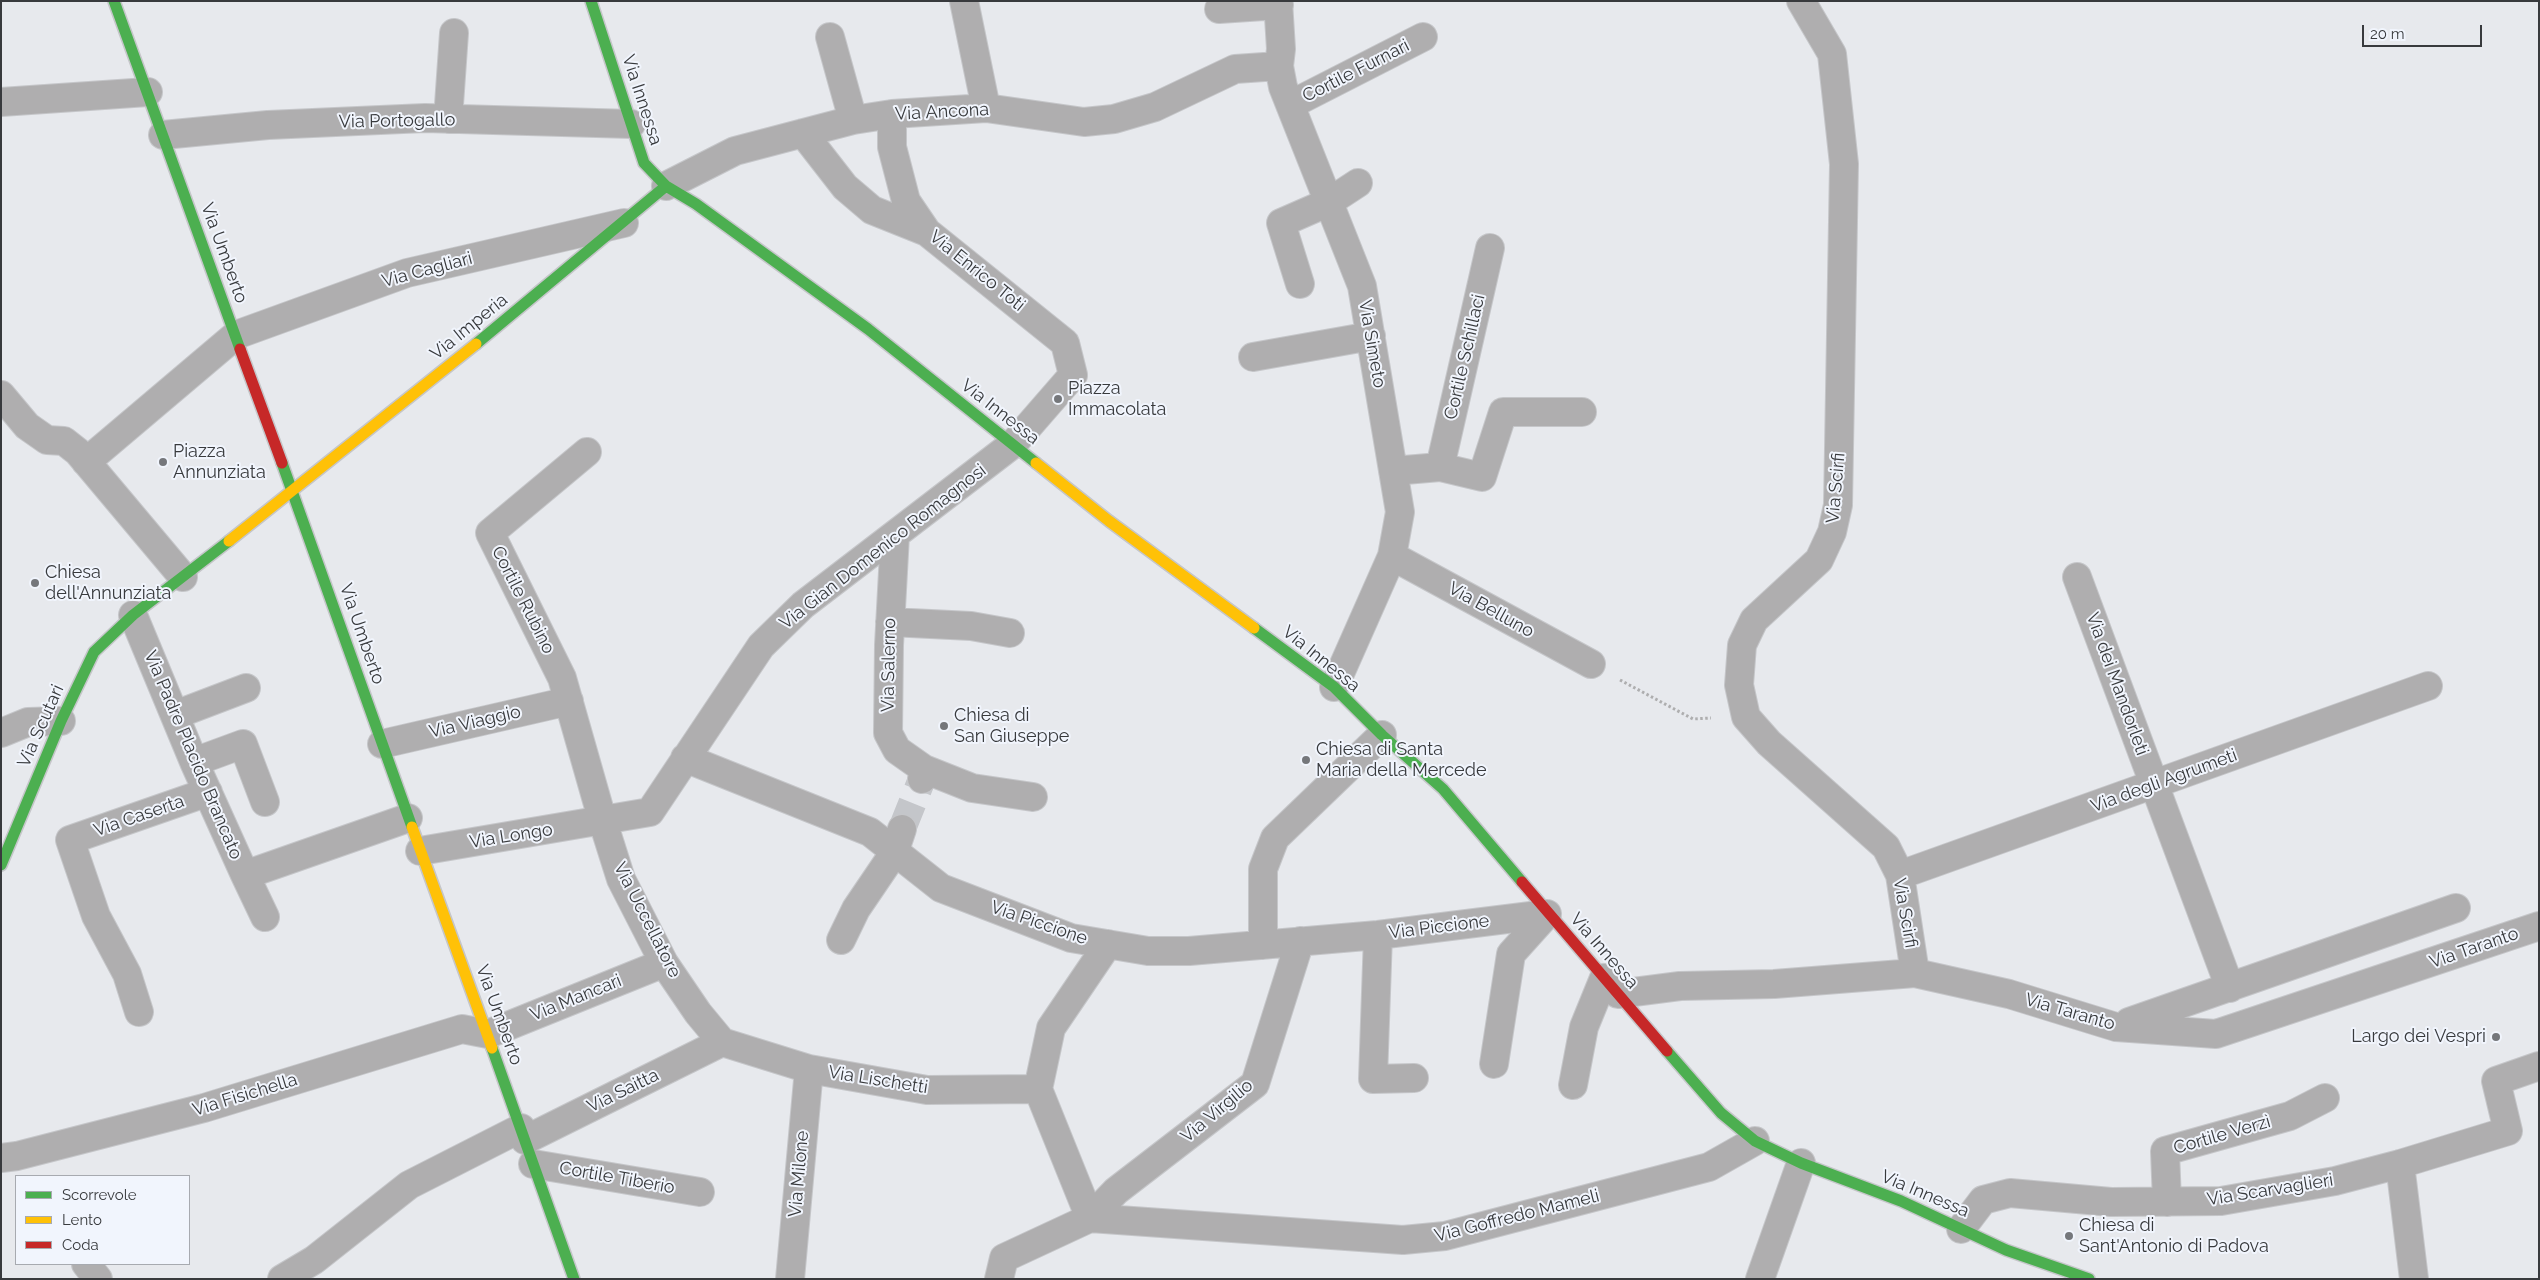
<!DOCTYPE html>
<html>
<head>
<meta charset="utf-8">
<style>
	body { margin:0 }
	#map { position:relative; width:2540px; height:1280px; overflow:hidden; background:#e7e9ed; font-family:Raleway,sans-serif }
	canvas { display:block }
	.frame { position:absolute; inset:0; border:2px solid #383a3d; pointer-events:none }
	.legend { position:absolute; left:15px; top:1175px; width:175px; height:90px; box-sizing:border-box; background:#f1f5fd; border:1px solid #a7aab0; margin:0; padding:6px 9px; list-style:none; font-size:15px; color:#383a3d }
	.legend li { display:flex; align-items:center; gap:10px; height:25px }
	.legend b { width:25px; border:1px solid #a7aab0 }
	.scale { position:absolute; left:2362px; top:25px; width:120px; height:22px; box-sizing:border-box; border:2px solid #383a3d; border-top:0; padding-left:6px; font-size:15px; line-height:18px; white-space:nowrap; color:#383a3d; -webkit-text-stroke:4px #f1f5fd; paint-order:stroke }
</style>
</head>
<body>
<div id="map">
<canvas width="2540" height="1280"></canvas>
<div class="frame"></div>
<ul class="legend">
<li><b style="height:6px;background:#4caf50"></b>Scorrevole</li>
<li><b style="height:6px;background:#ffc107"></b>Lento</li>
<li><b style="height:6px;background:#c62828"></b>Coda</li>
</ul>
<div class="scale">20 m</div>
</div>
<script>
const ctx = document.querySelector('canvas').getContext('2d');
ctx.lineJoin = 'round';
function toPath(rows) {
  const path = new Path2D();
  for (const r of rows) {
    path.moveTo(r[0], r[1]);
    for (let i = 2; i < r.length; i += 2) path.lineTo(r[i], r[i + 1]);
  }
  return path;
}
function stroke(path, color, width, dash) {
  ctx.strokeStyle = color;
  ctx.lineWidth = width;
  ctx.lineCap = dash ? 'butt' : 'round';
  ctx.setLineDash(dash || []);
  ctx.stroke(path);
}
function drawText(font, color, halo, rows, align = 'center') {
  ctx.font = font + ' Raleway,sans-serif';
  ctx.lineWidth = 4;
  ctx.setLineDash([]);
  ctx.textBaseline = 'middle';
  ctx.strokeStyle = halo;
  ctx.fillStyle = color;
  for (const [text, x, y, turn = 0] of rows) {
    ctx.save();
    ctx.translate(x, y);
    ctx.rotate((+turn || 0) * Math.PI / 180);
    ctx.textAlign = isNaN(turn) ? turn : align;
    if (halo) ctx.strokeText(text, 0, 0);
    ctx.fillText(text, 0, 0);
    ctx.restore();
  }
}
const streetTunnel = toPath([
	[902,829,922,779]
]);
const path = toPath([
	[1620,680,1693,719,1711,718]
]);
const street = toPath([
	[964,1,986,108],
	[1278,1,1281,49,1279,66,1283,87,1362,286,1400,512,1392,556,1334,687],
	[1801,1,1832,54,1844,164,1838,505,1832,532,1819,560,1754,620,1742,645,1739,685,1746,717,1769,743,1886,847,1900,875,1915,973],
	[1219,9,1279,5],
	[830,37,853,120],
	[1,102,148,92],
	[1290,105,1423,37],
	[448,119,454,33],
	[803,133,845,187,872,210,927,232],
	[163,135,268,125,425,118,631,124],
	[666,186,735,151,853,120,892,114,986,108,1084,122,1114,119,1155,107,1235,69,1279,66],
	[1300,284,1281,223,1329,202,1358,183],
	[1253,357,1371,336],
	[1,395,27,426,47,440,64,441,78,452,183,577],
	[587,452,490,533,562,678,603,822,621,879,664,963,698,1013,722,1042],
	[86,462,236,335,407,273,624,223],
	[1440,467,1490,248],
	[1393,471,1440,467,1482,477,1503,412,1582,412],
	[895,535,889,645,888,733,897,750,924,769,922,779],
	[1392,556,1591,664],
	[2077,577,2230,988],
	[133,615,194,762,245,875,408,818],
	[890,622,971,626,1010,633],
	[175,715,246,688],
	[1,733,28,722,61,721],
	[382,744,569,701],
	[685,758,870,832,941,888,1071,938,1148,951,1189,951,1378,935,1547,914],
	[194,762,243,744,265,802],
	[924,769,972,788,1033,797],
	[420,851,650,812,761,646,803,605,1013,444,1073,375,1065,343,927,232,906,201,892,147,892,114],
	[245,875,265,917],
	[1900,875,2428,686],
	[1378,935,1373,1079,1414,1078],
	[841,940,856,909,894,853,902,829],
	[1263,945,1263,869,1275,838,1382,735],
	[1618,994,1680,986,1774,984,1915,973,2009,994,2116,1027,2216,1034,2539,926],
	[139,1012,127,974,96,916,70,840,208,792],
	[2129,1022,2456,908],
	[722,1042,809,1069,927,1090,1038,1089],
	[1494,1064,1511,954,1547,914],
	[1573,1085,1584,1027,1604,978],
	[1038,1089,1051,1028,1108,944],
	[1038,1089,1090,1218],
	[525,1140,722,1042],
	[1,1158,17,1156,204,1108,462,1029,488,1034,664,963],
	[533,1164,700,1192],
	[2400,1164,2414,1279],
	[2167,1202,2165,1151,2290,1116,2325,1098],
	[1090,1218,1403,1240,1445,1236,1709,1167,1755,1141],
	[1961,1229,1983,1200,2010,1193,2111,1202,2221,1201,2335,1181,2400,1164,2508,1131,2496,1081,2539,1066],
	[86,1264,98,1279],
	[282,1279,314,1260,409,1185,521,1128],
	[790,1279,809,1069],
	[999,1279,1004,1258,1090,1218,1116,1191,1255,1084,1300,941],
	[1760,1279,1801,1163]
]);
const fast = toPath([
	[114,1,240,349],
	[591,1,644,163,666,186,696,204,868,329,1036,463],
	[476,344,666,186],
	[282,463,412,827],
	[1254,628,1334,687,1382,735,1443,789,1522,882],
	[1,865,61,721,94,652,133,615,229,541],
	[492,1048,574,1279],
	[1667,1051,1721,1113,1755,1141,1801,1163,1901,1201,2006,1250,2089,1279]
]);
const slow = toPath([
	[1036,463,1109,521,1254,628],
	[229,541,476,344],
	[412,827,492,1048]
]);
const jam = toPath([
	[240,349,282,463],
	[1522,882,1667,1051]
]);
const markers = [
	[1058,399,5,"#75777b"],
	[163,462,5,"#75777b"],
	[35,583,5,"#75777b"],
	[944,726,5,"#75777b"],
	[1306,760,5,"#75777b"],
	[2496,1037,5,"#75777b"],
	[2069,1236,5,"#75777b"]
];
const streetNames = [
	["Cortile Furnari",1356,71,-27],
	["Via Innessa",642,100,72],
	["Via Ancona",942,112,-3],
	["Via Portogallo",397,121,-1],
	["Via Umberto",224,253,70],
	["Via Cagliari",427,270,-15],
	["Via Enrico Toti",977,271,39],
	["Via Imperia",469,327,-39],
	["Via Simeto",1372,344,80],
	["Cortile Schillaci",1465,357,-77],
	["Via Innessa",1000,412,38],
	["Via Scirfi",1836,488,-85],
	["Via Gian Domenico Romagnosi",883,547,-38],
	["Cortile Rubino",523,600,63],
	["Via Belluno",1491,610,29],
	["Via Umberto",362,634,71],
	["Via Innessa",1321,659,39],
	["Via Salerno",889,665,-89],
	["Via dei Mandorleti",2117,684,70],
	["Via Viaggio",475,722,-13],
	["Via Scutari",41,726,-66],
	["Via Padre Placido Brancato",193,755,67],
	["Via degli Agrumeti",2164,781,-20],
	["Via Caserta",139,816,-19],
	["Via Longo",511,836,-9],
	["Via Scirfi",1905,913,80],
	["Via Uccellatore",647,920,63],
	["Via Piccione",1039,923,19],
	["Via Piccione",1439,927,-7],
	["Via Taranto",2474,948,-19],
	["Via Innessa",1604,951,49],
	["Via Mancari",576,998,-22],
	["Via Taranto",2070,1012,16],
	["Via Umberto",499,1015,70],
	["Via Lischetti",878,1080,9],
	["Via Saitta",623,1091,-26],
	["Via Fisichella",245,1095,-17],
	["Via Virgilio",1217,1111,-40],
	["Cortile Verzì",2222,1135,-16],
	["Via Milone",799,1174,-85],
	["Cortile Tiberio",617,1178,10],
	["Via Scarvaglieri",2270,1190,-9],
	["Via Innessa",1925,1194,23],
	["Via Goffredo Mameli",1517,1216,-14]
];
const poiNames = [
	["Piazza",1068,389],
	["Immacolata",1068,410],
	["Piazza",173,452],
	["Annunziata",173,473],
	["Chiesa",45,573],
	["dell'Annunziata",45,594],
	["Chiesa di",954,716],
	["San Giuseppe",954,737],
	["Chiesa di Santa",1316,750],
	["Maria della Mercede",1316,771],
	["Largo dei Vespri",2486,1037,"right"],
	["Chiesa di",2079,1226],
	["Sant'Antonio di Padova",2079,1247]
];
stroke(streetTunnel, '#c4c6ca', 28, [28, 14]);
stroke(street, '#c5c6c9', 30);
stroke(fast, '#c5c6c9', 14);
stroke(slow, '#c5c6c9', 14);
stroke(jam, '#c5c6c9', 14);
stroke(path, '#aeaeaf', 3, [2.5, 2.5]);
stroke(street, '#afaeaf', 28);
stroke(fast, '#4caf50', 11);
stroke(slow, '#ffc107', 11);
stroke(jam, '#c62828', 11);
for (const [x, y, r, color] of markers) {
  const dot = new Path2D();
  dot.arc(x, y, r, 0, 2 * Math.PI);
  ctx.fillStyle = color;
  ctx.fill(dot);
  stroke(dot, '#f1f5fd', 2);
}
drawText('18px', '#383a3d', '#f1f5fd', streetNames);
drawText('18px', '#383a3d', '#f1f5fd', poiNames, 'left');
</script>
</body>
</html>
